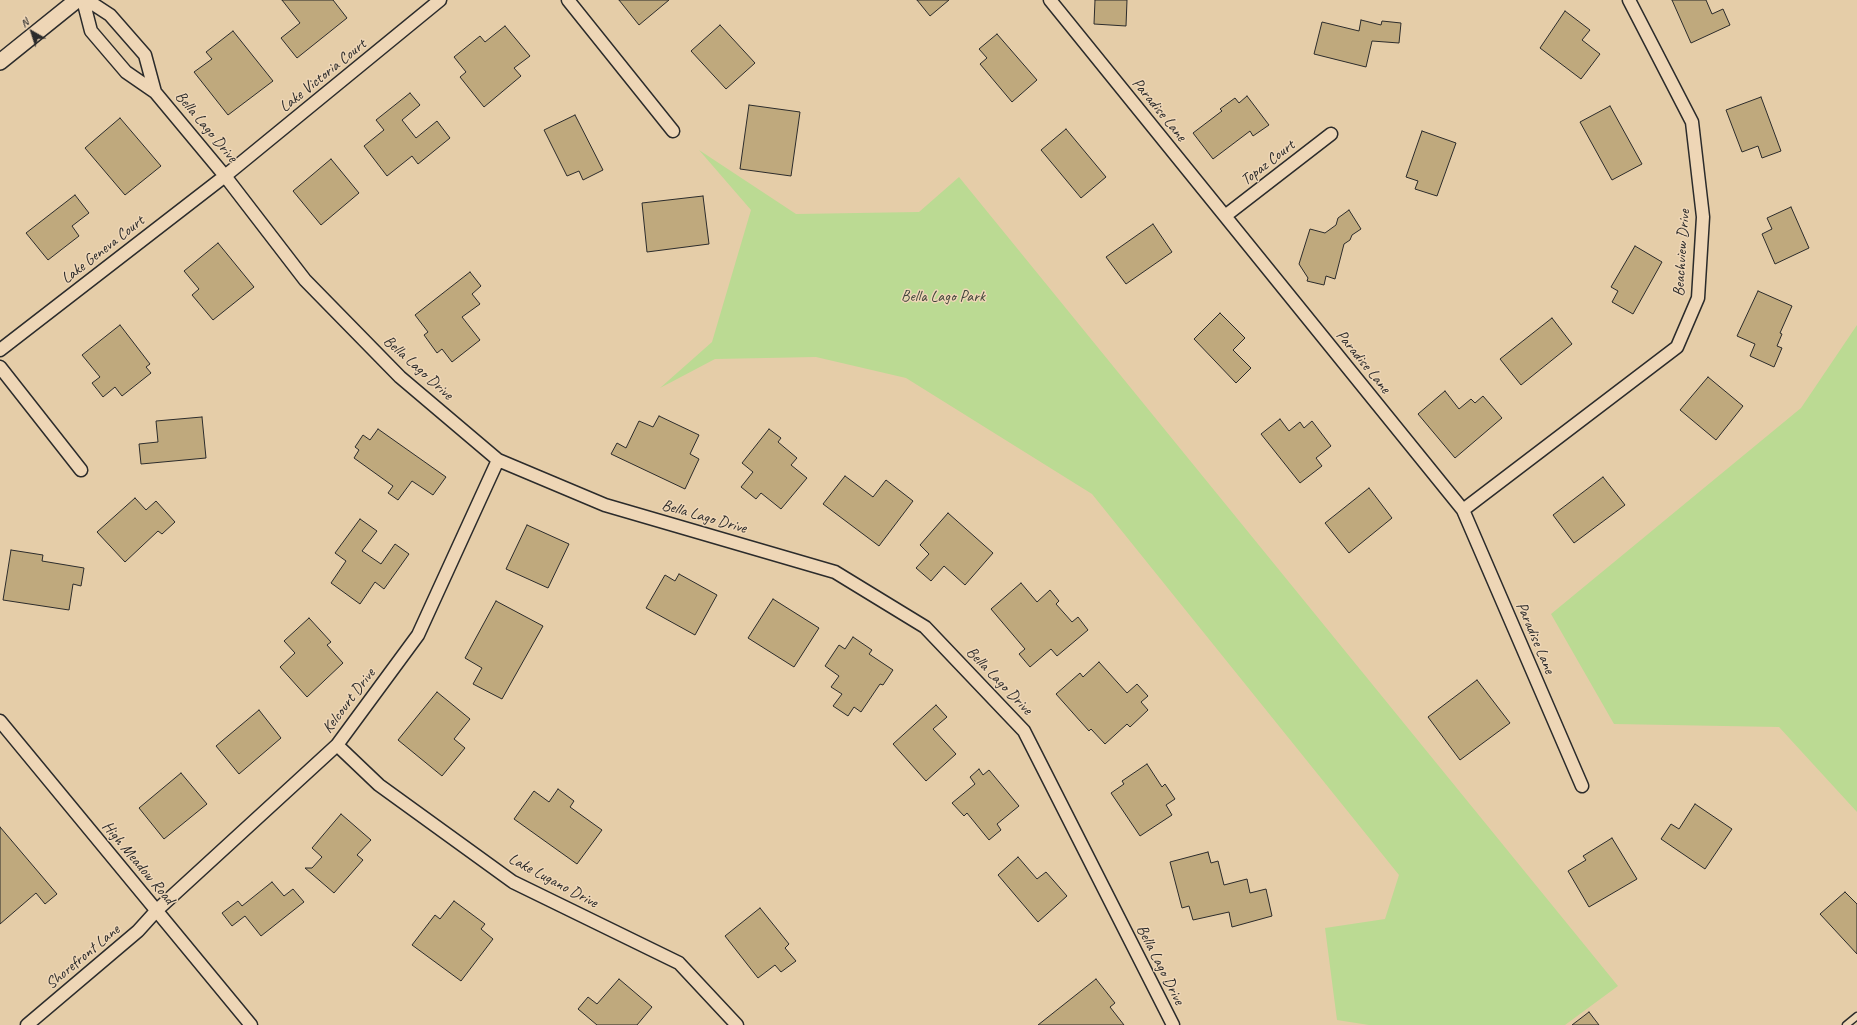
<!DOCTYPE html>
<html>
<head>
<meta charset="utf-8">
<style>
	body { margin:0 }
	#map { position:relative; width:1857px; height:1025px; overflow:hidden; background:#e5cda8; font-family:Caveat,sans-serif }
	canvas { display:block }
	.north { position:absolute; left:12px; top:12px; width:40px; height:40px; -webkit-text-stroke:3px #eed6b6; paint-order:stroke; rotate:321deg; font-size:11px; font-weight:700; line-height:16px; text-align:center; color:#2b2b2b }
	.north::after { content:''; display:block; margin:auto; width:14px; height:18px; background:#2b2b2b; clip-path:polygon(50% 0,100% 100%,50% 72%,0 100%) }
</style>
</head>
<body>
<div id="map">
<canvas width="1857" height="1025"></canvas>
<div class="north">N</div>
</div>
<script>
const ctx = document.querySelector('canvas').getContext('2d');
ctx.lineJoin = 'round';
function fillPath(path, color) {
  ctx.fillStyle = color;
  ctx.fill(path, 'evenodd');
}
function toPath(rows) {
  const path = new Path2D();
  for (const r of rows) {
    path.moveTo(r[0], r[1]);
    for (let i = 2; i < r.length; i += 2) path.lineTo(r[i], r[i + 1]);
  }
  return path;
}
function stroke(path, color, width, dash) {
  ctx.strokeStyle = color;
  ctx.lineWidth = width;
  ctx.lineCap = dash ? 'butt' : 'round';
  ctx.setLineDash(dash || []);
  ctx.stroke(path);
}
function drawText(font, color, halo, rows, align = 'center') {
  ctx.font = font + ' Caveat,sans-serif';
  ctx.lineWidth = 3;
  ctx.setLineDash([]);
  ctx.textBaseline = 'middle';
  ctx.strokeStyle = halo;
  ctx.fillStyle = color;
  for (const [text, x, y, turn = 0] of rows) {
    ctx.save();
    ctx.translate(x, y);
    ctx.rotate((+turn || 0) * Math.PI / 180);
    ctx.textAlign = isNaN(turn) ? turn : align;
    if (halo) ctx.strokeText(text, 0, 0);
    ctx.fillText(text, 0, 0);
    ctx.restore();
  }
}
const green = toPath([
	[699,150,796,214,919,212,959,177,1618,986,1565,1025,1369,1025,1337,1020,1325,928,1385,919,1399,875,1092,494,906,378,816,357,715,359,660,388,712,342,751,210],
	[1857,325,1857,812,1779,727,1614,724,1551,614,1801,408]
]);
const building = toPath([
	[282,0,333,0,347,18,297,58,281,38,300,23,282,0],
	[619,0,669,0,639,25,619,0],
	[917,0,949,0,930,16,917,0],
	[1095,0,1127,0,1126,26,1094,24,1095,0],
	[1672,0,1706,0,1712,14,1723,9,1730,25,1691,43,1672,0],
	[1565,11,1590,30,1582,40,1600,54,1581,79,1540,48,1565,11],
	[1361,20,1381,25,1382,21,1401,23,1399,43,1372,41,1366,67,1314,54,1322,22,1359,31,1361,20],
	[720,25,755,63,726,89,691,51,720,25],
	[505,26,530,56,514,68,521,76,484,107,460,77,466,72,454,57,480,36,485,42,505,26],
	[233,31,273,81,228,115,194,72,212,59,206,52,233,31],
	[997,34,1037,80,1012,102,980,64,987,58,979,49,997,34],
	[410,93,420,105,402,120,416,138,437,121,450,138,418,164,412,156,387,176,364,146,384,130,376,120,410,93],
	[1247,96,1269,125,1253,136,1250,131,1213,159,1193,133,1222,111,1220,109,1235,98,1239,103,1247,96],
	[1761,97,1781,151,1762,158,1758,146,1742,152,1726,110,1761,97],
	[749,105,800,112,791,176,740,169,749,105],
	[1610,106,1642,164,1612,180,1580,122,1610,106],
	[575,115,603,170,583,180,579,171,567,176,544,130,575,115],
	[120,118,161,166,125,195,85,148,120,118],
	[1066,129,1106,177,1081,198,1041,150,1066,129],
	[1422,131,1456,143,1437,196,1415,189,1418,181,1406,177,1422,131],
	[331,159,359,193,321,225,293,191,331,159],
	[75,195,89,213,72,226,79,236,48,260,26,233,75,195],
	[703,196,709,244,647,252,642,203,703,196],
	[1791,207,1809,248,1775,264,1762,234,1772,229,1767,218,1791,207],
	[1349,210,1361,229,1352,235,1350,240,1344,244,1335,279,1326,276,1324,285,1307,281,1308,278,1299,264,1310,229,1325,233,1336,225,1338,218,1349,210],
	[1153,224,1172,252,1126,284,1106,257,1153,224],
	[218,243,254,287,213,320,192,295,199,289,184,271,218,243],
	[1635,246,1662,262,1633,314,1612,302,1618,291,1611,287,1635,246],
	[470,272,481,286,472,294,480,304,462,317,480,340,452,362,442,349,437,353,424,335,428,332,415,315,470,272],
	[1758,291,1792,306,1780,333,1782,334,1777,346,1782,348,1774,367,1750,356,1755,344,1737,336,1758,291],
	[1220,313,1245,338,1233,350,1251,368,1236,383,1194,339,1220,313],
	[1552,318,1572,344,1521,385,1500,359,1552,318],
	[120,325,150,364,146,367,151,373,122,396,115,387,103,397,92,383,100,377,82,355,120,325],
	[1708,377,1743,406,1716,440,1680,410,1708,377],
	[1445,391,1459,409,1471,399,1475,403,1483,396,1502,418,1455,458,1418,414,1445,391],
	[659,416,699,435,690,454,699,459,685,489,611,454,617,443,626,448,639,421,653,427,659,416],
	[202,417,206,458,141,464,139,444,158,442,156,421,202,417],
	[1280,419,1289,431,1300,422,1304,428,1312,421,1331,446,1316,458,1322,466,1300,483,1261,434,1280,419],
	[378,429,446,477,433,495,412,481,398,500,388,493,393,486,354,458,359,450,355,447,363,435,370,440,378,429],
	[769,429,781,438,778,442,797,458,791,465,807,478,781,509,761,493,756,499,741,487,753,472,742,463,769,429],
	[845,476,873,497,886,480,913,501,879,546,823,504,845,476],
	[1603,477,1625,505,1574,543,1553,515,1603,477],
	[1369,488,1392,518,1349,553,1325,523,1369,488],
	[135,498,146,510,156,501,175,522,162,534,158,531,125,562,97,532,135,498],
	[948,513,993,553,965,585,944,566,931,581,916,568,929,554,920,545,948,513],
	[360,519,377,531,362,551,381,564,395,544,409,554,384,589,375,582,360,604,331,583,346,561,335,553,360,519],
	[527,525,569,544,548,588,506,569,527,525],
	[11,550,43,555,42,561,84,568,81,586,73,584,69,610,3,600,11,550],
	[679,574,717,595,695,635,646,608,665,575,675,581,679,574],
	[1021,583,1037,602,1050,590,1059,601,1056,604,1072,622,1078,617,1088,630,1057,656,1051,649,1030,667,1019,654,1025,649,991,609,1021,583],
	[773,599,819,628,794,667,748,638,773,599],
	[496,601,543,626,502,699,473,684,482,668,465,658,496,601],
	[309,618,331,642,327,645,343,663,307,697,280,667,295,653,284,641,309,618],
	[853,637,872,650,869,654,893,670,883,685,880,684,861,712,854,707,848,716,833,706,842,694,831,687,839,676,825,666,839,645,845,649,853,637],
	[1099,662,1127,693,1137,684,1148,696,1141,702,1148,710,1130,727,1127,724,1105,744,1091,729,1089,731,1056,694,1080,673,1083,677,1099,662],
	[1477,680,1510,723,1460,760,1428,717,1477,680],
	[437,692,470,719,454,739,465,748,442,776,398,740,437,692],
	[936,705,947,717,933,729,956,754,926,781,893,744,936,705],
	[259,710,281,738,239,774,216,746,259,710],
	[1147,764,1162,787,1165,784,1175,799,1166,805,1172,815,1140,836,1111,793,1124,784,1122,781,1147,764],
	[979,769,983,775,989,770,1019,806,997,824,1001,830,989,840,967,813,964,816,952,803,975,784,970,777,979,769],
	[181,773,207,804,164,839,139,808,181,773],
	[558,789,574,801,570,807,602,830,577,864,514,819,534,791,549,802,558,789],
	[1695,804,1732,829,1705,869,1661,839,1671,824,1679,829,1695,804],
	[341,814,371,840,357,855,363,860,334,893,305,868,312,868,322,857,312,848,341,814],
	[0,827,57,894,45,904,36,893,0,924,0,827],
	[1612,838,1637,879,1589,907,1568,871,1586,860,1583,856,1612,838],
	[1208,852,1211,863,1218,861,1224,885,1247,879,1250,893,1266,889,1272,916,1232,927,1229,912,1193,920,1189,906,1182,908,1170,862,1208,852],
	[1018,857,1037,879,1046,872,1067,896,1038,922,998,875,1018,857],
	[272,882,284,896,293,889,304,902,261,936,245,916,232,926,222,913,238,901,242,906,272,882],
	[1845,892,1857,904,1857,954,1820,914,1845,892],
	[454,901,485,924,481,929,493,939,461,981,412,945,435,915,440,919,454,901],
	[760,908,789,944,785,948,796,961,781,972,775,965,758,978,725,936,760,908],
	[619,979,652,1007,637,1025,597,1025,578,1009,588,997,597,1004,619,979],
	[1096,979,1115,1003,1110,1007,1124,1025,1038,1025,1096,979],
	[1589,1012,1599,1025,1572,1025,1589,1012]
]);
const service = toPath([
	[1846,1025,1857,1016]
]);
const minor = toPath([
	[83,0,91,31,126,72,155,92,225,176,305,280,400,377,498,460,605,505,835,572,925,627,1024,731,1173,1025],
	[87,0,110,15,145,55,155,92],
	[568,0,673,131],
	[1050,0,1463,510,1582,786],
	[1225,216,1331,134],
	[0,350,225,176,440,0],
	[0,367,81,470],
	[1463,510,1677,347,1698,298,1703,217,1692,122,1629,0],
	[0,721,251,1025],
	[337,745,379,785,513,882,679,963,737,1025],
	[27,1025,138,931,157,910,337,745,418,635,498,460]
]);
const tertiary = toPath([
	[0,62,77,0]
]);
const streetNames = [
	["Lake Victoria Court",323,76,-39],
	["Paradise Lane",1159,110,51],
	["Bella Lago Drive",206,127,50],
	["Topaz Court",1268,163,-38],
	["Lake Geneva Court",103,250,-38],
	["Beachview Drive",1682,253,-86],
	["Paradise Lane",1363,362,51],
	["Bella Lago Drive",418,368,42],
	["Bella Lago Drive",704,517,16],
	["Paradise Lane",1535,638,67],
	["Bella Lago Drive",999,681,46],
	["Kelcourt Drive",349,701,-53],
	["High Meadow Road",138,863,50],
	["Lake Lugano Drive",553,881,28],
	["Shorefront Lane",83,957,-40],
	["Bella Lago Drive",1160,965,63]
];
const parkNames = [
	["Bella Lago Park",943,297]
];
fillPath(green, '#bbda93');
fillPath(building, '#bfa97d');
stroke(building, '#2b2b2b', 1);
stroke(service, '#2b2b2b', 9);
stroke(minor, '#2b2b2b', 15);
stroke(tertiary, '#2b2b2b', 18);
stroke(service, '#eed6b6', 6);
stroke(minor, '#eed6b6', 12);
stroke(tertiary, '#eed6b6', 15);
drawText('16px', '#2b2b2b', '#eed6b6', streetNames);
drawText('16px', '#41453b', '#eed6b6', parkNames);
</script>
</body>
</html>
